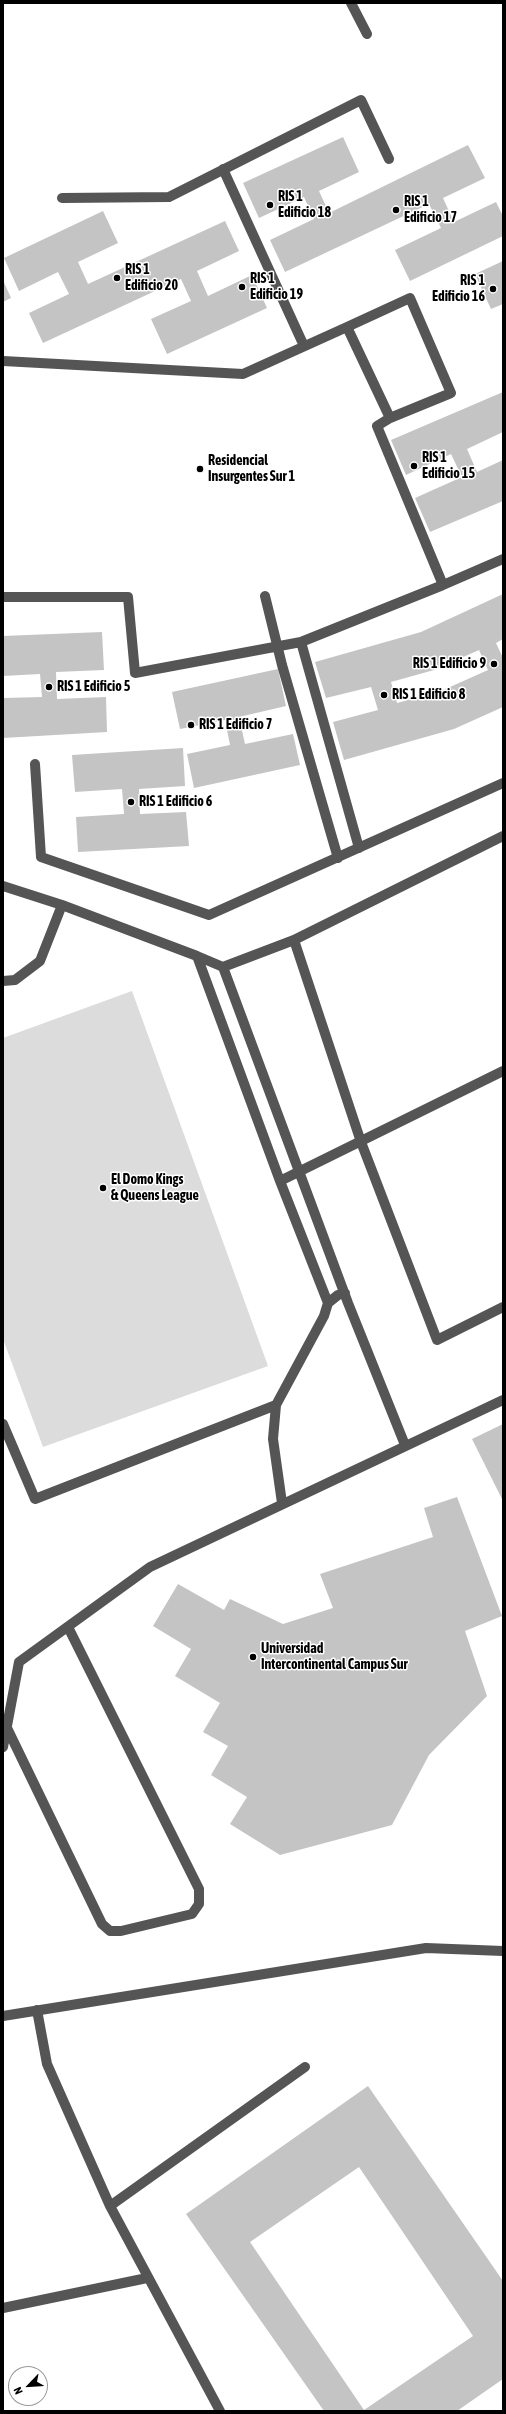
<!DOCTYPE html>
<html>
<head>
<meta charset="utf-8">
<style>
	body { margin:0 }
	#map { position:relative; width:506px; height:2414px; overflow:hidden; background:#fff; font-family:"Asap Condensed",sans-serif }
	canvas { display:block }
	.frame { position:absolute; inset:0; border:4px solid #000; pointer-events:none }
	.north { position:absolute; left:8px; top:2366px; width:40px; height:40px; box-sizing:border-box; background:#fff; border:1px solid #999; border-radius:50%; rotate:245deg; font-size:11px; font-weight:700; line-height:16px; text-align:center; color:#000 }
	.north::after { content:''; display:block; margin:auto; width:14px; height:18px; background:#000; clip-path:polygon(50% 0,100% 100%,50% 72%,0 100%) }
</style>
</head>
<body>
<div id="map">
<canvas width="506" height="2414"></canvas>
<div class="frame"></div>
<div class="north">N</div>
</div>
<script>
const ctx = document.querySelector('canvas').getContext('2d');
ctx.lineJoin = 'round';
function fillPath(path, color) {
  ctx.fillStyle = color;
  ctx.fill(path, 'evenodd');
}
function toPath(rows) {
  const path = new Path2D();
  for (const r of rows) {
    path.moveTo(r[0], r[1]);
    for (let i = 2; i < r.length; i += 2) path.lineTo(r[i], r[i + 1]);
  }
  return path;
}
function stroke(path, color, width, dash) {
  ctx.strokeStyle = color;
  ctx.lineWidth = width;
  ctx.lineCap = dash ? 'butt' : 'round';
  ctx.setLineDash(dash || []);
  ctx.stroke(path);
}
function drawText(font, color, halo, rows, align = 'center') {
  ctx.font = font + ' "Asap Condensed",sans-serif';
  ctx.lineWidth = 3;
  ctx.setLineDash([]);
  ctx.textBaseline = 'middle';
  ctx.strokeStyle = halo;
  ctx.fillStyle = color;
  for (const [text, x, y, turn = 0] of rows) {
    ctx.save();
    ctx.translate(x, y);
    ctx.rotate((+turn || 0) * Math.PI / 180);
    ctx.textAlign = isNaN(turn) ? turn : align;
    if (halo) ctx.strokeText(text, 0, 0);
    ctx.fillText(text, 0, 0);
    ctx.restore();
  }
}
const green = toPath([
	[132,991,268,1366,43,1447,3,1339,3,1038]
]);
const building = toPath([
	[343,137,359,172,319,191,329,213,468,145,485,178,443,198,454,222,496,202,503,216,503,236,410,281,395,250,441,228,429,204,285,272,270,240,314,219,304,197,259,218,243,183],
	[103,211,118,243,78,262,88,284,225,221,239,251,197,271,208,296,252,275,267,308,167,354,151,319,191,301,181,279,43,343,29,313,69,294,58,272,19,291,4,258],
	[503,261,503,304,491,309,475,274],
	[3,280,11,298,3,302],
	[503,392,503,432,467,449,477,472,503,460,503,501,430,532,415,498,462,477,451,454,406,475,391,440],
	[503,594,503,639,496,643,503,658,503,707,454,729,344,760,333,722,378,710,371,687,326,698,315,662,421,632],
	[479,650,488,670,441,691,397,703,391,682,434,670],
	[102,632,104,670,56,672,57,699,106,697,107,732,3,738,3,698,42,697,40,674,3,676,3,636],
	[278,669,286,706,239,717,245,744,293,734,300,765,194,788,187,754,230,745,225,720,180,729,172,692],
	[183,748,185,786,139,789,140,814,186,812,189,846,78,852,76,817,124,814,122,789,75,792,72,755],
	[503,1424,503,1501,472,1439],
	[457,1497,502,1616,465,1631,487,1696,429,1755,392,1825,280,1855,230,1824,247,1797,211,1775,228,1746,203,1732,220,1703,175,1676,191,1649,153,1626,178,1584,224,1610,230,1599,283,1624,333,1608,320,1574,433,1537,424,1508],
	[368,2086,503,2281,503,2379,457,2411,324,2411,186,2214],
	[359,2167,473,2336,364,2410,250,2242]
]);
const minor = toPath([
	[351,3,367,34],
	[223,169,304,346],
	[62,198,169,197,361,100,389,159],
	[347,327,410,298,451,393,390,418],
	[3,361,243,374,347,327,390,418,377,426,443,585,301,642,359,848],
	[443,585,503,559],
	[265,596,282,665,338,858],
	[3,597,128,597,135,673,301,642],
	[35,764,41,857,209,915,503,783],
	[3,886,62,905,197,956],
	[294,940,361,1142,437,1340,503,1307],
	[223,967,294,940,503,836],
	[3,981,15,980,40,961,62,905],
	[280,1181,503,1071],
	[328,1303,338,1295,345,1293],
	[3,1424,35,1499,276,1405],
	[282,1503,273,1439,276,1405,324,1316,328,1303,280,1181,197,956,223,967,348,1303,405,1445],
	[7,1728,102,1924,110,1931,121,1931,192,1914,199,1904,199,1889,68,1627],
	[3,1747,19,1662,150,1567,503,1400],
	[37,2010,47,2064,110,2206,220,2411],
	[3,2016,426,1948,503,1951],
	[110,2206,305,2067],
	[3,2308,147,2278]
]);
const markers = [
	[270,205,4,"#000"],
	[396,210,4,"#000"],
	[117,278,4,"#000"],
	[242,287,4,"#000"],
	[493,289,4,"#000"],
	[414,466,4,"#000"],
	[200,469,4,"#000"],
	[494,664,4,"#000"],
	[49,687,4,"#000"],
	[384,695,4,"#000"],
	[191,725,4,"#000"],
	[131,802,4,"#000"],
	[103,1188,4,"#000"],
	[253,1657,4,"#000"]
];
const poiNames = [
	["RIS 1",278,197],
	["Edificio 18",278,213],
	["RIS 1",404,202],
	["Edificio 17",404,218],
	["RIS 1",125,270],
	["Edificio 20",125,286],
	["RIS 1",250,279],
	["Edificio 19",250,295],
	["RIS 1",485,281,"right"],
	["Edificio 16",485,297,"right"],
	["RIS 1",422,458],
	["Edificio 15",422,474],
	["Residencial",208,461],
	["Insurgentes Sur 1",208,477],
	["RIS 1 Edificio 9",486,664,"right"],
	["RIS 1 Edificio 5",57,687],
	["RIS 1 Edificio 8",392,695],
	["RIS 1 Edificio 7",199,725],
	["RIS 1 Edificio 6",139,802],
	["El Domo Kings",111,1180],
	["& Queens League",111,1196],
	["Universidad",261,1649],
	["Intercontinental Campus Sur",261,1665]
];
fillPath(green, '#dcdcdc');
fillPath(building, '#c4c4c4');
stroke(minor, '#555', 10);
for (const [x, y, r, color] of markers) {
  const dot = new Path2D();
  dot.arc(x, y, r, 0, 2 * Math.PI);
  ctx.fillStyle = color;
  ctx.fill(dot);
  stroke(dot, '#fff', 1.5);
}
drawText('bold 14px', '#000', '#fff', poiNames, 'left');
</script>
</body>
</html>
